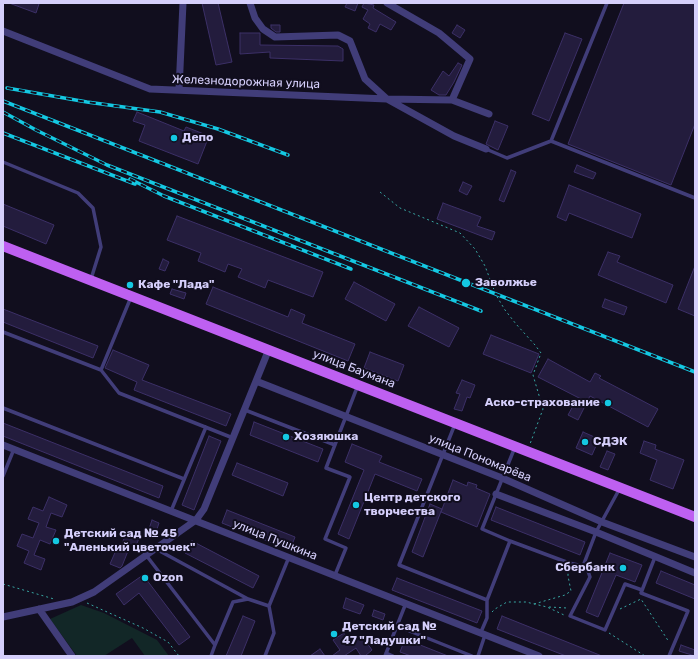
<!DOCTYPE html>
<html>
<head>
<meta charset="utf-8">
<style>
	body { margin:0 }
	#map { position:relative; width:698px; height:659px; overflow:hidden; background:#110e1e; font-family:Rubik,sans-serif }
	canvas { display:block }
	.frame { position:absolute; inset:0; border:4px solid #d5cffb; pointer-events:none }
</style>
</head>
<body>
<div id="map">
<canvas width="698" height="659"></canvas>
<div class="frame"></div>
</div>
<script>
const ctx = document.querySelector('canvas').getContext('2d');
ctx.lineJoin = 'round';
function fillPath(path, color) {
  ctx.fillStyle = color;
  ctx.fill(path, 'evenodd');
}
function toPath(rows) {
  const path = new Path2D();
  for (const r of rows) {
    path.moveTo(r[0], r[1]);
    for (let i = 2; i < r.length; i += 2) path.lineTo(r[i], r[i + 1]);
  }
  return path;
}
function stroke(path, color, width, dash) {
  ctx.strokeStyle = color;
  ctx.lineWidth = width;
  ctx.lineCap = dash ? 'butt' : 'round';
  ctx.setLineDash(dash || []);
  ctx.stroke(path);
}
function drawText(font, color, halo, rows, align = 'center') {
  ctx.font = font + ' Rubik,sans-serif';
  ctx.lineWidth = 4;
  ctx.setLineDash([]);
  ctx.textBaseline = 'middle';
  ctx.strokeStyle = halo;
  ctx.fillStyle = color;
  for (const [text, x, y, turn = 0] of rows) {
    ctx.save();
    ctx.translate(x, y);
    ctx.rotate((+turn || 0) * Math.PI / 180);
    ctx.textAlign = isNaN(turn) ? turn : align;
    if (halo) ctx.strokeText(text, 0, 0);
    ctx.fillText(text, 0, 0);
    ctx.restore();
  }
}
const green = toPath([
	[81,605,104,613,157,640,169,656,145,656,132,638,104,656,77,656,50,619]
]);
const building = toPath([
	[9,3,36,3,39,4,36,13,9,3],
	[202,3,218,3,232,62,216,65,202,3],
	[347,3,358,3,355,11,345,7,347,3],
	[364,3,374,5,373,8,396,22,391,30,380,24,376,32,368,28,370,24,363,19,368,10,362,7,364,3],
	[624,3,695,3,695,124,671,185,568,144,624,3],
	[271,25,280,25,280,32,276,32,271,28,271,25],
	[457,25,465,30,460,38,452,33,457,25],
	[240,33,260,33,260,45,338,46,343,49,343,61,270,58,270,52,240,54,240,33],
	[565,33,582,39,549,121,532,114,565,33],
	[458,63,462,65,454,82,446,95,439,95,431,90,443,71,449,76,458,63],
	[137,112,184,131,186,127,209,136,198,164,139,141,145,125,133,121,137,112],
	[495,121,508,126,498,150,486,144,495,121],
	[577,165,596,173,593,179,574,172,577,165],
	[511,170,516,172,504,202,499,200,511,170],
	[463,182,472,186,467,195,459,191,463,182],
	[569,185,641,214,632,238,569,213,566,221,557,217,569,185],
	[443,203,481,217,477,226,495,232,492,240,437,219,443,203],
	[3,204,54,225,46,244,3,226,3,204],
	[177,216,323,272,313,297,268,280,265,288,238,277,242,269,228,264,225,272,198,261,201,253,167,240,177,216],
	[608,252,620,256,617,262,673,285,666,303,598,275,608,252],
	[163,259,169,262,165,271,159,269,163,259],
	[695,266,695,316,678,309,695,266],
	[354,282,395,304,386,321,345,299,354,282],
	[213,287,288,317,291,309,305,315,302,323,355,344,348,361,206,304,213,287],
	[172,289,186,293,184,299,170,294,172,289],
	[605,299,627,307,624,315,602,307,605,299],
	[419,307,459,328,449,347,408,326,419,307],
	[3,309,98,346,93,358,3,322,3,309],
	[491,335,539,354,531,373,483,354,491,335],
	[113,350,149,365,142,380,231,414,226,426,134,390,137,382,105,368,113,350],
	[370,352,404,365,398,381,364,368,370,352],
	[548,359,590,382,595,373,601,376,599,378,658,409,648,427,590,396,578,420,568,415,573,406,576,408,581,399,538,377,548,359],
	[462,380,475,385,470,398,467,397,462,411,454,409,460,394,456,393,462,380],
	[254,422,323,449,318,462,250,435,254,422],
	[3,423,163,486,159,498,3,436,3,423],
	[583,432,599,439,592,455,576,448,583,432],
	[209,436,221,441,194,510,182,505,209,436],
	[644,441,656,445,655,449,684,460,673,489,650,480,657,460,640,453,644,441],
	[352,444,382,456,379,462,422,479,417,491,375,474,349,539,338,534,364,470,345,462,352,444],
	[607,451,615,454,608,470,600,467,607,451],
	[237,463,288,483,283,496,232,475,237,463],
	[453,480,467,486,468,482,477,485,476,488,490,494,477,527,441,512,453,480],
	[49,497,67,505,62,517,51,513,46,527,56,530,50,544,40,540,34,555,45,559,41,570,24,563,29,551,17,546,22,534,33,538,39,523,28,519,33,507,43,511,49,497],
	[430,504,442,509,423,557,412,552,430,504],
	[496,507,585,542,580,555,491,520,496,507],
	[227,510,295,537,290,550,222,523,227,510],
	[152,520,159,523,156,532,149,529,152,520],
	[127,531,140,536,135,548,130,546,122,566,120,568,110,564,117,548,120,549,127,531],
	[192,541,259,576,253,588,185,553,192,541],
	[610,553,642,565,635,582,616,575,598,617,586,612,610,553],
	[661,571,695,585,695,599,656,583,661,571],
	[143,575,190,637,179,645,139,593,124,605,116,594,143,575],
	[397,578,482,611,477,623,392,590,397,578],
	[346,598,364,605,360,614,343,608,346,598],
	[374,610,385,614,383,620,372,616,374,610],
	[243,616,255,621,241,656,226,656,243,616],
	[502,616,602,656,566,656,497,629,502,616],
	[344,633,351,643,362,636,372,650,365,656,361,656,356,648,344,656,332,656,340,650,333,640,344,633],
	[405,639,448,656,411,656,400,652,405,639],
	[681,645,695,650,695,656,679,651,681,645],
	[320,649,325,656,310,656,320,649]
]);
const path = toPath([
	[380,192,400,208,460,233,475,249,485,266,496,295,505,310,516,324,535,345,541,353,533,375,543,409,530,444],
	[3,584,54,599],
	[87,603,143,628,168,642,179,656],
	[534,604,565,595,571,591,568,576,568,569],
	[549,607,567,608],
	[620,609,641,599,669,642],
	[492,612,495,609,507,602,526,602,547,607,564,615],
	[609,633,645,656]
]);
const lane = toPath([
	[607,3,551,141,695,198],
	[486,149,507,158,551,141],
	[3,162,78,193,93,208,101,247,91,279],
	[131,297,101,370,119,393,233,438],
	[3,332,101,370],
	[3,408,184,479],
	[245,410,335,445],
	[455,424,399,565,487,600],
	[3,476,14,449],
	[171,511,206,427],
	[510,541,569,563,583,566,596,532,620,488],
	[156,549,248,599],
	[146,555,215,645,211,656],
	[655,557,641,593,688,611,669,656],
	[583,566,588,571,590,577,570,616,605,630,625,584,642,590],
	[335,575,346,548,325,539,350,477,326,468,358,385],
	[397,626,472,656],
	[481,632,487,618,487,600,510,541,482,529,515,447],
	[215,645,233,602,248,599,269,606],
	[386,653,393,656],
	[265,656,274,633,269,606,289,557],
	[385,656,406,603],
	[478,656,485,635]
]);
const street = toPath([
	[250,3,255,18,263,29,275,37,338,35,350,41,365,79,387,99,452,100,489,114],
	[387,3,439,33,470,59,452,100],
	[3,31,150,89,387,99,454,136,486,149],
	[179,90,183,3],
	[256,381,502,478,602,522,695,557],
	[3,445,539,656],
	[496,494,596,532,695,573],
	[39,609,72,656],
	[3,617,72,602,94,592,196,520,204,509,269,349]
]);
const primary = toPath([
	[3,246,695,517]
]);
const rail = toPath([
	[7,88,87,102,160,112,218,129,288,155],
	[3,101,695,372],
	[3,112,36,130,107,165,481,311],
	[3,133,135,184],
	[130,179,164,196,351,269]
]);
const markers = [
	[174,138,4,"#14c8e2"],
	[466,283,5,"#14c8e2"],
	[130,285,4,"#14c8e2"],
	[608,403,4,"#14c8e2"],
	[286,437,4,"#14c8e2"],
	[585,442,4,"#14c8e2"],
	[356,505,4,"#14c8e2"],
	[56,541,4,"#14c8e2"],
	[623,568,4,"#14c8e2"],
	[145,578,4,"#14c8e2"],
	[334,634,4,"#14c8e2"]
];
const streetNames = [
	["Железнодорожная улица",246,82,2],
	["улица Баумана",354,369,21],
	["улица Пономарёва",480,458,22],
	["улица Пушкина",275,540,22]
];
const poiNames = [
	["Депо",182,138],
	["Заволжье",475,283],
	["Кафе \"Лада\"",138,285],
	["Аско-страхование",600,403,"right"],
	["Хозяюшка",294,437],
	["СДЭК",593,442],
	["Центр детского",364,498],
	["творчества",364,512],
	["Детский сад № 45",64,534],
	["\"Аленький цветочек\"",64,548],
	["Сбербанк",615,568,"right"],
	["Ozon",153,578],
	["Детский сад №",342,627],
	["47 \"Ладушки\"",342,641]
];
fillPath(green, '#122727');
fillPath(building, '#231c3d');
stroke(building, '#3c3067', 1);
stroke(path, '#38a6a2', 1, [2, 3]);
stroke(lane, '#413d79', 3.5);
stroke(street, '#413d79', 7);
stroke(primary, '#be60f1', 10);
stroke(rail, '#14c8e2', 3.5);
stroke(rail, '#110e1e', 2, [6]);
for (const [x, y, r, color] of markers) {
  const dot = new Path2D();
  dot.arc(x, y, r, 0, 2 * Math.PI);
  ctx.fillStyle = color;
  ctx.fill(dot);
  stroke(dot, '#110e1e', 1.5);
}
drawText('12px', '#d5cffb', '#110e1e', streetNames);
drawText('bold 12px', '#d5cffb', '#110e1e', poiNames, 'left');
</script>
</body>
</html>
